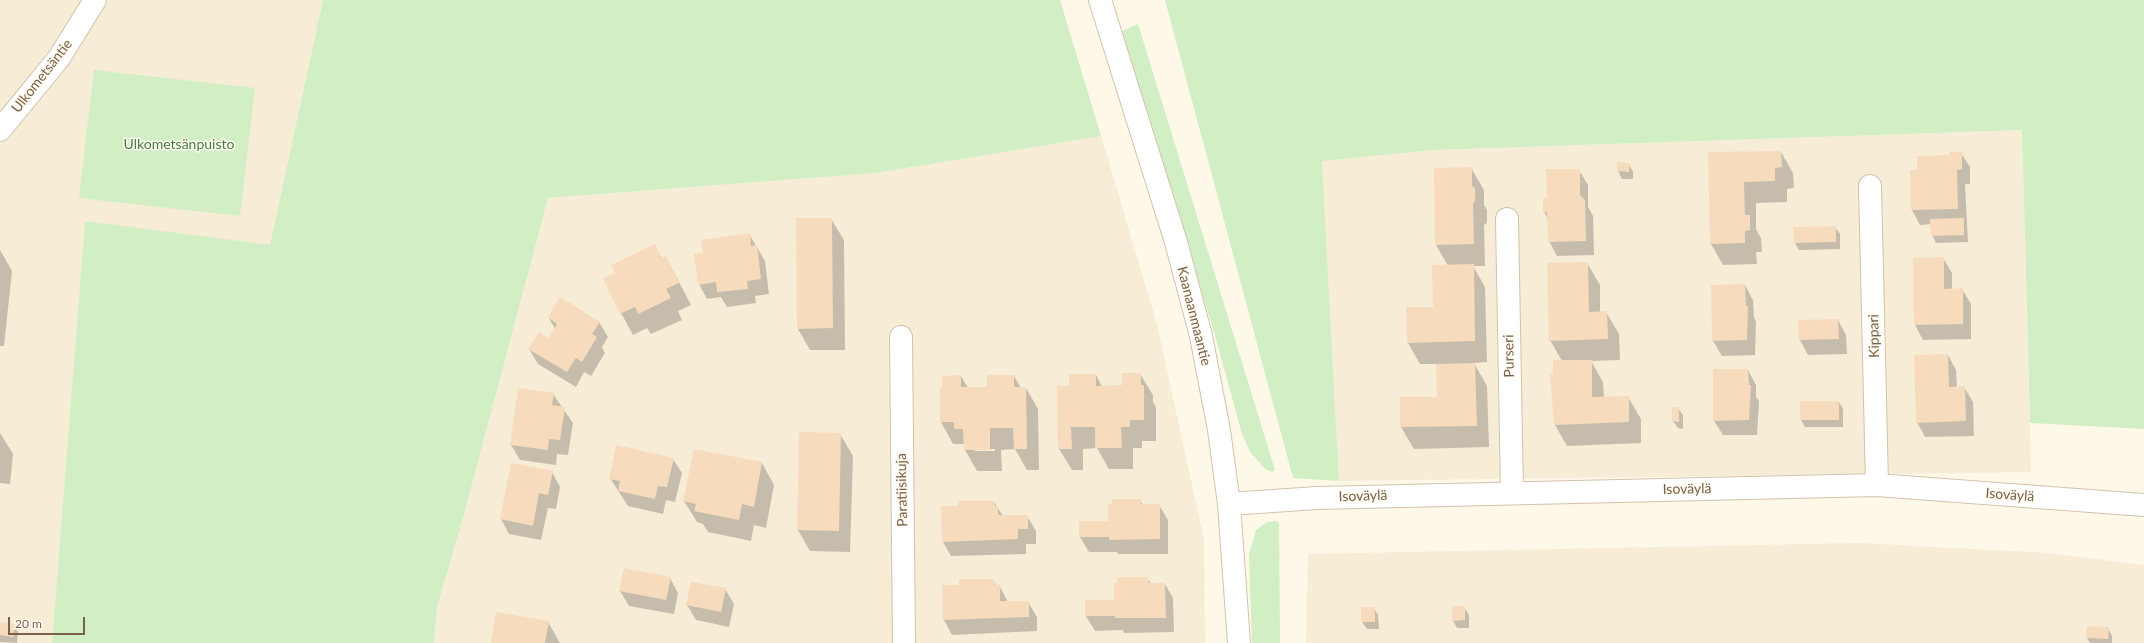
<!DOCTYPE html>
<html>
<head>
<meta charset="utf-8">
<style>
	body { margin:0 }
	#map { position:relative; width:2144px; height:643px; overflow:hidden; background:#fef8e9; font-family:Lato,sans-serif }
	canvas { display:block }
	.scale { position:absolute; left:8px; top:617px; width:77px; height:18px; box-sizing:border-box; border:2px solid #7c6149; border-top:0; padding-left:5px; font-size:12px; line-height:14px; white-space:nowrap; color:#7c6149; -webkit-text-stroke:3px #fffbf1; paint-order:stroke }
</style>
</head>
<body>
<div id="map">
<canvas width="2144" height="643"></canvas>
<div class="scale">20 m</div>
</div>
<script>
const ctx = document.querySelector('canvas').getContext('2d');
ctx.lineJoin = 'round';
function fillPath(path, color) {
  ctx.fillStyle = color;
  ctx.fill(path, 'evenodd');
}
function toPath(rows) {
  const path = new Path2D();
  for (const r of rows) {
    path.moveTo(r[0], r[1]);
    for (let i = 2; i < r.length; i += 2) path.lineTo(r[i], r[i + 1]);
  }
  return path;
}
function stroke(path, color, width, dash) {
  ctx.strokeStyle = color;
  ctx.lineWidth = width;
  ctx.lineCap = dash ? 'butt' : 'round';
  ctx.setLineDash(dash || []);
  ctx.stroke(path);
}
function drawText(font, color, halo, rows, align = 'center') {
  ctx.font = font + ' Lato,sans-serif';
  ctx.lineWidth = 3;
  ctx.setLineDash([]);
  ctx.textBaseline = 'middle';
  ctx.strokeStyle = halo;
  ctx.fillStyle = color;
  for (const [text, x, y, turn = 0] of rows) {
    ctx.save();
    ctx.translate(x, y);
    ctx.rotate((+turn || 0) * Math.PI / 180);
    ctx.textAlign = isNaN(turn) ? turn : align;
    if (halo) ctx.strokeText(text, 0, 0);
    ctx.fillText(text, 0, 0);
    ctx.restore();
  }
}
const residential = toPath([
	[0,0,323,0,270,246,85,222,52,643,0,643],
	[2022,130,2031,472,1339,481,1322,161,1434,150],
	[1101,136,1157,324,1204,540,1205,643,434,643,437,607,463,518,548,198,876,173],
	[1859,543,2048,553,2144,565,2144,643,1306,643,1308,554]
]);
const green = toPath([
	[323,0,1060,0,1101,136,876,173,548,198,463,518,437,607,434,643,52,643,85,221,270,245],
	[1165,0,2144,0,2144,429,2030,423,2022,130,1434,150,1322,161,1339,481,1293,478],
	[1138,24,1275,470,1272,472,1265,469,1250,452,1242,434,1216,339,1122,31],
	[94,70,255,88,240,216,79,198],
	[1276,521,1279,523,1280,643,1252,643,1249,555,1256,530,1267,522]
]);
const shadow = toPath([
	[1781,152,1793,173,1794,188,1787,189,1787,202,1756,203,1756,229,1761,238,1762,252,1756,252,1757,264,1723,265,1711,244,1709,153],
	[1961,153,1970,167,1970,184,1965,184,1968,242,1936,243,1932,235,1932,224,1920,225,1912,210,1918,171],
	[1618,164,1629,164,1633,172,1633,179,1622,179,1618,171],
	[1471,168,1484,190,1484,205,1487,210,1487,223,1484,225,1485,266,1473,266,1485,287,1487,362,1474,363,1487,386,1489,447,1414,449,1401,427,1401,398,1438,398,1437,364,1420,364,1408,343,1434,308,1448,266,1436,245,1435,169],
	[1579,170,1588,185,1588,207,1593,216,1594,255,1557,256,1549,241,1548,219,1544,212,1548,199],
	[831,219,844,240,845,350,810,350,798,329],
	[1835,227,1840,234,1840,249,1799,250,1795,243],
	[749,234,765,261,769,294,755,296,756,303,727,307,721,297,707,299,699,284,704,254],
	[654,245,662,259,666,257,691,305,678,311,682,320,651,334,647,328,633,335,621,313,616,273],
	[0,250,12,271,4,346,0,346],
	[1943,258,1952,273,1952,289,1962,289,1971,304,1971,339,1923,340,1915,325],
	[1587,263,1600,285,1600,313,1606,312,1619,334,1620,360,1591,361,1603,382,1604,398,1628,397,1641,419,1641,443,1567,446,1555,425,1551,375,1554,375,1562,361,1550,340],
	[1745,285,1753,300,1754,317,1756,322,1755,355,1722,356,1713,341],
	[549,318,599,322,608,337,602,347,605,353,591,376,584,372,576,387,538,364,529,349,548,340,555,329],
	[1838,320,1846,335,1847,354,1808,355,1800,340],
	[1948,355,1956,370,1957,388,1964,387,1973,402,1974,436,1925,437,1917,422],
	[1748,370,1756,385,1756,397,1759,401,1757,435,1723,435,1714,421],
	[1140,374,1153,395,1153,402,1156,407,1156,441,1142,441,1142,448,1133,448,1133,469,1109,469,1097,448,1083,449,1083,470,1072,470,1059,449,1070,387,1096,375,1102,387,1123,386],
	[961,376,968,388,988,388,1014,376,1021,388,1026,388,1038,409,1039,470,1027,470,1015,449,1001,450,1002,471,977,471,965,450,964,444,953,444,941,422,941,389],
	[975,449,995,449,995,451,975,451],
	[553,394,573,423,568,455,557,454,556,465,520,460,511,445],
	[1839,402,1843,409,1843,427,1805,427,1801,420],
	[1678,408,1683,415,1683,429,1678,428,1673,421],
	[0,433,13,454,10,484,0,483],
	[840,434,853,456,850,552,810,551,798,530],
	[673,459,682,473,675,502,666,500,663,514,628,506,610,478],
	[762,463,774,485,766,528,754,525,751,541,708,532,703,524,697,522,684,501],
	[552,472,560,487,556,509,548,508,541,540,509,534,501,519],
	[1140,500,1143,505,1159,505,1168,520,1168,554,1118,554,1117,552,1089,552,1080,537,1109,522],
	[994,502,1003,516,1027,516,1036,531,1036,544,1026,544,1026,554,951,556,943,542,959,507],
	[670,578,678,593,674,614,629,606,620,591],
	[1147,578,1151,584,1165,584,1173,598,1174,632,1124,633,1123,630,1095,631,1086,616,1115,601],
	[993,580,996,586,999,585,1008,602,1028,602,1037,617,1037,631,952,635,944,620,943,586,960,586],
	[692,583,725,589,734,604,729,627,696,620,687,605],
	[1464,607,1469,615,1469,628,1457,628,1453,620],
	[1374,608,1378,615,1379,629,1367,629,1362,622],
	[548,622,560,643,492,643],
	[0,623,14,625,18,632,17,643,0,642],
	[2088,628,2108,628,2112,636,2112,643,2090,643,2087,638]
]);
const building = toPath([
	[1781,151,1782,167,1775,168,1775,181,1744,182,1745,215,1750,215,1750,230,1745,231,1745,243,1710,244,1708,152],
	[1949,152,1962,152,1962,169,1957,170,1958,209,1911,210,1910,170,1917,170,1917,156,1949,155],
	[1617,162,1630,163,1629,172,1617,171],
	[1472,167,1472,186,1475,188,1475,201,1473,203,1474,244,1435,245,1434,168],
	[1546,169,1580,169,1580,195,1585,200,1586,241,1548,242,1547,212,1543,212,1543,198,1547,198],
	[796,218,832,218,833,328,797,329],
	[1964,218,1964,235,1931,236,1930,219],
	[1836,226,1836,242,1794,243,1793,227],
	[750,233,751,246,757,245,761,279,747,281,748,289,717,292,716,282,698,285,694,254,703,253,701,240],
	[655,244,661,258,666,256,679,283,666,289,671,298,638,314,635,307,620,314,603,278,615,273,611,265],
	[1944,257,1944,289,1963,288,1963,324,1914,325,1913,258],
	[1588,262,1589,312,1607,311,1608,339,1549,341,1547,263],
	[1474,264,1475,341,1407,343,1406,307,1433,307,1432,265],
	[1745,284,1746,306,1748,306,1747,340,1712,341,1711,285],
	[560,297,600,322,592,334,597,337,582,362,576,358,567,372,528,349,539,332,548,338,557,324,548,317],
	[1838,319,1839,339,1799,340,1798,320],
	[1948,354,1949,387,1965,386,1966,421,1916,423,1914,355],
	[1553,360,1592,360,1592,397,1629,396,1629,422,1554,425,1550,374,1553,374],
	[1475,363,1477,426,1400,427,1400,397,1437,397,1436,364],
	[1713,369,1748,369,1749,385,1751,385,1749,420,1713,421],
	[1122,373,1141,373,1141,385,1144,385,1144,420,1130,420,1130,427,1121,427,1122,448,1095,448,1095,427,1071,427,1072,449,1058,449,1057,386,1069,386,1069,374,1096,374,1096,386,1122,385],
	[961,375,961,387,987,387,987,375,1014,375,1014,387,1026,387,1027,449,1014,449,1013,428,990,428,990,450,964,450,963,429,954,429,954,422,940,422,940,388,942,388,942,376],
	[518,388,554,393,552,405,565,407,560,440,549,439,548,450,510,445],
	[1800,401,1839,401,1839,420,1800,420],
	[1672,407,1679,407,1679,422,1672,421],
	[799,432,841,433,839,531,797,530],
	[616,445,674,458,667,487,658,486,655,499,618,491,620,481,609,479],
	[694,449,762,462,754,507,742,504,739,520,694,511,696,504,683,501],
	[511,463,553,471,548,495,539,493,533,526,500,519],
	[1112,499,1141,499,1141,504,1160,504,1160,539,1109,540,1109,537,1079,537,1079,521,1108,521,1108,504,1112,504],
	[958,501,994,501,995,506,998,506,998,515,1028,515,1028,529,1018,529,1018,539,942,542,941,506,958,506],
	[624,568,671,577,666,600,619,591],
	[1118,577,1148,577,1148,583,1165,583,1166,618,1115,618,1115,616,1085,616,1085,600,1114,600,1114,583,1117,583],
	[959,579,994,579,994,585,1000,584,1000,601,1029,601,1029,617,943,620,942,585,959,585],
	[691,582,726,588,721,612,686,605],
	[1452,606,1465,606,1465,620,1452,621],
	[1361,607,1375,607,1375,622,1361,622],
	[496,612,549,621,545,643,491,643],
	[0,622,15,624,13,637,0,635],
	[2087,626,2109,627,2108,639,2086,638]
]);
const minor = toPath([
	[0,130,59,58,95,0],
	[1870,186,1877,485],
	[1507,219,1512,492],
	[901,337,904,643]
]);
const tertiary = toPath([
	[1100,0,1176,242,1201,336,1219,430,1229,504,1239,643],
	[1229,504,1317,498,1877,485,2144,505]
]);
const streetNames = [
	["Ulkometsäntie",42,76,-52],
	["Kaanaanmaantie",1194,316,76],
	["Kippari",1874,336,-91],
	["Purseri",1509,356,-91],
	["Isoväylä",1687,489,-1],
	["Paratiisikuja",902,490,-91],
	["Isoväylä",2010,495,4],
	["Isoväylä",1363,496,-2]
];
const parkNames = [
	["Ulkometsänpuisto",179,144]
];
fillPath(residential, '#f7ecd6');
fillPath(green, '#d1eec5');
fillPath(shadow, '#0003');
fillPath(building, '#f7dbbd');
stroke(minor, '#d3c2ac', 24);
stroke(tertiary, '#d3c2ac', 24);
stroke(minor, '#fff', 22);
stroke(tertiary, '#fff', 22);
drawText('14px', '#7c6149', '#fffbf1', streetNames);
drawText('14px', '#477d3c', '#fffbf1', parkNames);
</script>
</body>
</html>
